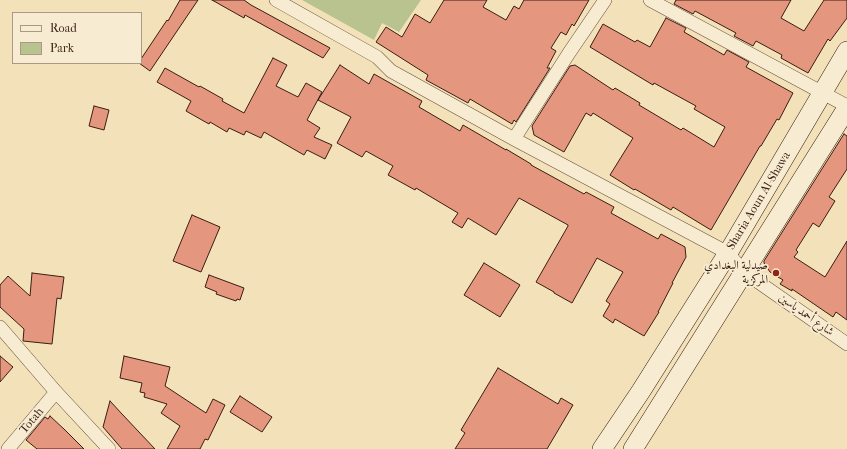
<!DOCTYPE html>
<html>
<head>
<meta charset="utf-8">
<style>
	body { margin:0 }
	#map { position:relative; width:847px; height:449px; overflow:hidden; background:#f3e2b9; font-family:"IM FELL French Canon",serif }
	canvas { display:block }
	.legend { position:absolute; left:12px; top:12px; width:130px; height:52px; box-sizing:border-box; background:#f7ecd2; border:1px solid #ab9985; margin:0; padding:5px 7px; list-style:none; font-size:12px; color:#3a1d11 }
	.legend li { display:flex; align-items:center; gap:8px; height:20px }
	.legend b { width:20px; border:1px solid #ab9985 }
</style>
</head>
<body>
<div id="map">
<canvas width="847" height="449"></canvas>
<ul class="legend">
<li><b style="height:5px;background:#f7ecd2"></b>Road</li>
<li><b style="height:11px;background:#b9c390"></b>Park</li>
</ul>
</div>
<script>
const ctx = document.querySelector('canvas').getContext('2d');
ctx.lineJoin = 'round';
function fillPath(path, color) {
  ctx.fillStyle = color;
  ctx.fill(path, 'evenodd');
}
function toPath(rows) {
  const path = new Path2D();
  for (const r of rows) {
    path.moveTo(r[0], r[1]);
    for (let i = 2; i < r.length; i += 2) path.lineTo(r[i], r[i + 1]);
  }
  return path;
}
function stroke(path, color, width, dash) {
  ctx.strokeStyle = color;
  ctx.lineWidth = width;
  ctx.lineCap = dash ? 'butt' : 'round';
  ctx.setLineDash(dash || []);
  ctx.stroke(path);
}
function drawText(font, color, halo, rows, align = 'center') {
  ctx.font = font + ' "IM FELL French Canon",Amiri,serif';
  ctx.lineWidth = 3.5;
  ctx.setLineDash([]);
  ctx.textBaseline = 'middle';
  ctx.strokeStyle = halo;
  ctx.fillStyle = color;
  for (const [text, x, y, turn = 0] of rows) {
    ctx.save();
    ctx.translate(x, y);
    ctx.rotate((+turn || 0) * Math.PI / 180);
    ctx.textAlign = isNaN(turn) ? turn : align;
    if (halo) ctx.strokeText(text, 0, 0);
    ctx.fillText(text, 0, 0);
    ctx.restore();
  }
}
const green = toPath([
	[302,0,421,0,399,32,382,23,374,40]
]);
const building = toPath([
	[180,0,198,0,150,71,139,63,141,63,141,59,167,20,168,21,180,0],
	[212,0,244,0,251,5,330,48,323,58,245,15,244,18,212,0],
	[444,0,487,0,483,7,506,20,514,6,519,9,524,0,589,0,574,26,572,24,566,35,561,32,551,48,556,51,547,68,550,68,516,122,514,120,512,124,470,99,468,103,426,80,428,75,376,42,386,27,402,37,415,14,430,23,444,0],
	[676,0,791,0,781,18,804,31,824,0,847,0,847,18,830,41,828,39,808,73,781,58,782,55,756,41,753,46,734,36,736,33,695,11,693,14,674,4,676,0],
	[666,18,686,28,684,32,724,55,727,50,749,62,746,67,793,93,779,120,777,119,761,146,760,146,711,230,673,207,671,210,635,189,634,190,610,175,633,138,593,113,591,116,586,113,564,152,534,135,532,126,570,66,575,65,613,90,615,88,640,103,639,105,681,130,683,128,714,147,725,127,694,109,696,106,654,83,653,85,590,47,603,24,635,42,637,40,650,47,666,18],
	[273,58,287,65,276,86,298,97,306,83,322,92,307,120,320,128,314,137,332,145,325,159,307,150,304,155,264,132,261,138,246,131,244,135,229,128,227,132,210,122,209,124,186,111,191,101,157,82,165,68,199,87,200,86,223,99,222,101,244,113,273,58],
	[340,65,369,84,374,74,422,101,419,107,460,131,463,125,506,150,506,149,531,164,531,165,584,194,586,192,614,207,611,213,658,239,661,234,685,247,686,257,672,283,673,283,658,312,659,312,644,336,615,319,613,323,603,316,610,304,606,301,623,272,597,258,572,303,554,293,554,292,536,282,568,226,568,225,519,198,496,235,468,218,462,228,452,222,458,213,416,188,415,190,388,175,393,166,366,151,362,157,337,143,351,117,318,100,340,65],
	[94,106,109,110,104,130,89,126,94,106],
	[844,134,847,136,847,169,829,197,835,201,819,227,813,223,796,250,798,252,794,257,825,277,847,241,847,320,836,312,833,317,792,289,792,291,780,284,783,280,770,272,764,263,764,261,844,134],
	[192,215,220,227,201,272,173,261,192,215],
	[484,263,520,285,500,317,464,295,484,263],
	[32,273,64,277,61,299,57,298,52,344,23,341,24,329,0,307,0,285,8,276,30,296,32,273],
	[209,275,244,288,240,300,237,299,236,301,216,294,217,292,205,287,209,275],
	[0,356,13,367,0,382,0,356],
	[124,356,170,367,165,386,206,413,213,399,225,405,208,440,205,439,200,449,167,449,180,426,161,413,167,404,144,397,145,393,140,392,142,383,120,378,124,356],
	[498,368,558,404,561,398,573,405,547,449,455,449,465,433,461,430,498,368],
	[240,396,272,417,262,432,230,412,240,396],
	[110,401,122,414,155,449,122,449,103,427,110,401],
	[50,416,65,430,84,449,37,449,26,440,45,417,48,419,50,416]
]);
const street = toPath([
	[276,0,377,57,391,71,514,139,728,253,744,272,847,344],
	[650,0,847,106],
	[514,139,569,53,605,0],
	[0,327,56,392,109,449],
	[8,449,56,392]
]);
const secondary = toPath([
	[602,449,641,391,728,253,847,51],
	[633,449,744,272,847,108]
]);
const markers = [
	[776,273,4,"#8f2418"]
];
const streetNames = [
	["Sharia Aoun Al-Shawa",759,201,-59],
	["شارع أحمد ياسين",806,315,35],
	["Totah",32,421,-50]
];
const poiNames = [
	["صيدلية البغدادي",768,266],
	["المركزية",768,280]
];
fillPath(green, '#b9c390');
fillPath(building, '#e5967f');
stroke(building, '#3a1d11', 1);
stroke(street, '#684e3b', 14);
stroke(secondary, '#3a1d11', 20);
stroke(street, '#f7ecd2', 13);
stroke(secondary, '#f7ecd2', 19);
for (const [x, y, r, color] of markers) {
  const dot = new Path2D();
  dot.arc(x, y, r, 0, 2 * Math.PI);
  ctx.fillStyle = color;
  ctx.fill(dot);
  stroke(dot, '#f7ecd2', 1.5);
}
drawText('12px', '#3a1d11', '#f7ecd2', streetNames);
drawText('12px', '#3a1d11', '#f7ecd2', poiNames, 'right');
</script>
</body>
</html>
